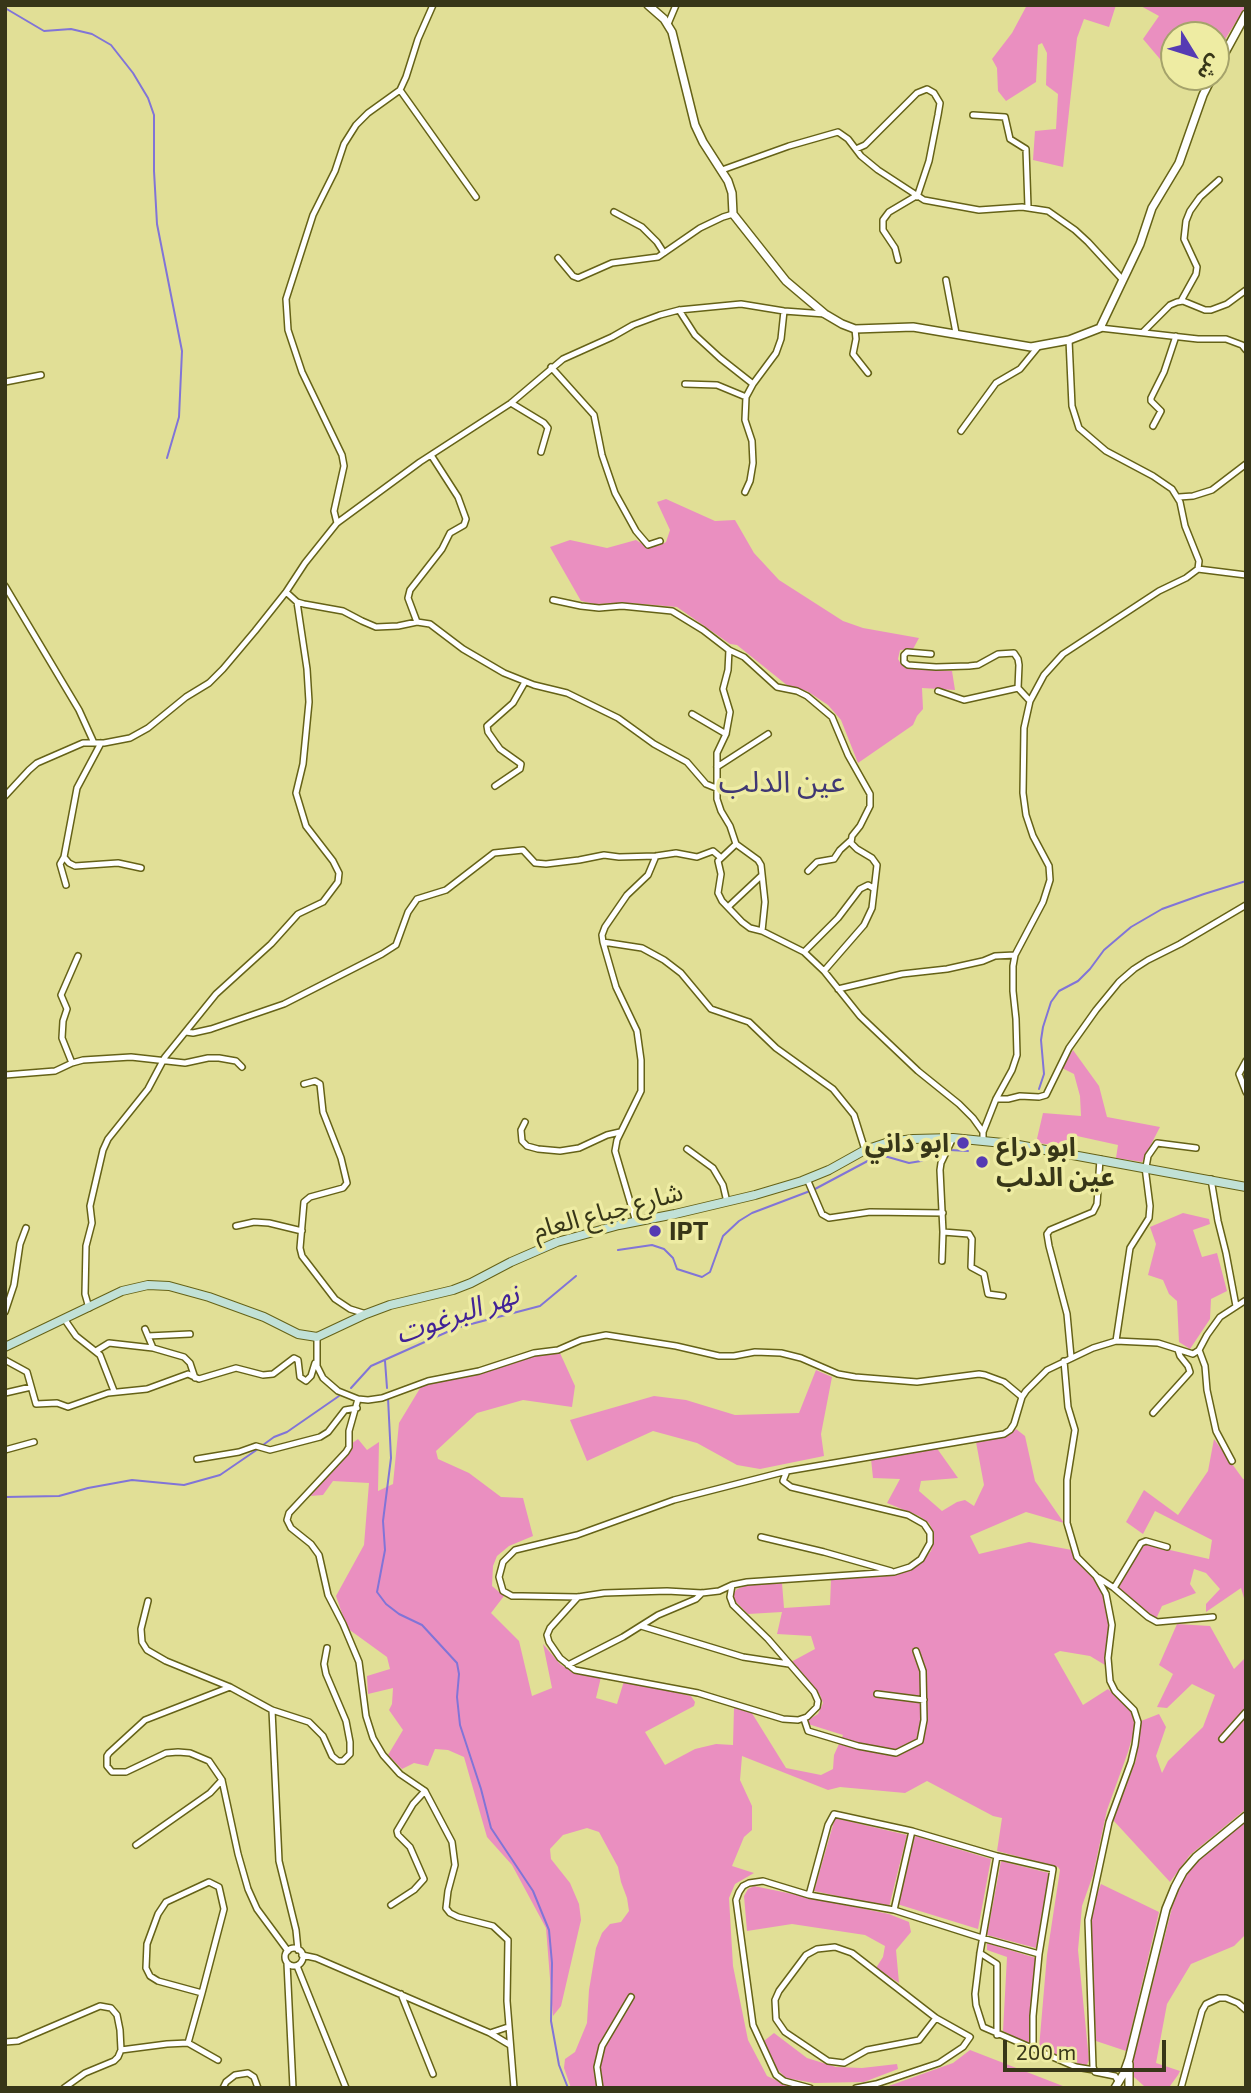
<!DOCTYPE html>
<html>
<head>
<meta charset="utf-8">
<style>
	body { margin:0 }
	#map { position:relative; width:1251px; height:2093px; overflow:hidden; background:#e1df96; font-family:"Exo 2","Noto Sans Arabic",sans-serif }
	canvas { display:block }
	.frame { position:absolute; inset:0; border:7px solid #373618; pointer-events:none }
	.north { position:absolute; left:1160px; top:21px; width:70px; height:70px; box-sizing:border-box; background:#eeeca3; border:2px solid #a5a36b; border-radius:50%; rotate:128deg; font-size:19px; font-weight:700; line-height:28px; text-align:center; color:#373618 }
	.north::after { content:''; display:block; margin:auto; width:24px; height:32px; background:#553bb3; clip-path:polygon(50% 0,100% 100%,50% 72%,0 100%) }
	.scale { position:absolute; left:1003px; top:2040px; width:163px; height:32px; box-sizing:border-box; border:4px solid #373618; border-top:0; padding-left:9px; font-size:21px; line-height:24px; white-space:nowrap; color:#373618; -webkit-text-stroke:5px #eeeca3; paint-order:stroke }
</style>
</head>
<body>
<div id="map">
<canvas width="1251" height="2093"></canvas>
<div class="frame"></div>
<div class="north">ش</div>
<div class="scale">200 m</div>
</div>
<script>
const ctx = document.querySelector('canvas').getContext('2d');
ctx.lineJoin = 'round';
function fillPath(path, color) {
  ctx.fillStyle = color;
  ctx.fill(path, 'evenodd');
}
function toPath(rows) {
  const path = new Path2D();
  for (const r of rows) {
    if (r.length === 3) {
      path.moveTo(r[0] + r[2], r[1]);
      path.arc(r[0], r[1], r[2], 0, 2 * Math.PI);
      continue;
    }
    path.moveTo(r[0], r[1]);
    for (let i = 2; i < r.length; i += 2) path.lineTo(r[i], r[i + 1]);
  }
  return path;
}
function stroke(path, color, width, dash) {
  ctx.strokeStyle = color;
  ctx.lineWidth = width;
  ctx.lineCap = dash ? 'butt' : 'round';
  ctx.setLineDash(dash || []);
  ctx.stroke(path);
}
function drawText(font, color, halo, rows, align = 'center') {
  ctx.font = font + ' "Exo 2","Noto Sans Arabic",sans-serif';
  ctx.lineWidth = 7;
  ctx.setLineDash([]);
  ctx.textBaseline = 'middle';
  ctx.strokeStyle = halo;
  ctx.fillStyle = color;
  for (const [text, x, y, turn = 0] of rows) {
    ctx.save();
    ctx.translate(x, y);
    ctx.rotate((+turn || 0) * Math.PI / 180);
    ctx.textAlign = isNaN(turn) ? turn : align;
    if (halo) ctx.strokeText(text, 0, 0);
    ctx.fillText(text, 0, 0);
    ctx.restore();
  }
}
const green = toPath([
	[1027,5,1116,5,1109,27,1084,19,1077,38,1063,167,1033,160,1035,131,1056,129,1058,94,1046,85,1047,53,1042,43,1038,45,1036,82,1006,101,998,91,997,68,992,59,1012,33],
	[1139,5,1246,5,1246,6,1217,52,1216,35,1174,35,1174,52,1165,65,1143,39,1159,16],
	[666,499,715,521,735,520,754,553,779,580,843,621,863,628,919,638,913,649,900,650,898,659,901,664,906,668,952,671,955,690,922,688,923,709,917,716,913,725,858,763,841,720,828,705,807,691,788,686,737,645,730,644,677,607,630,603,595,604,581,601,550,547,570,540,607,548,636,540,646,546,658,546,666,542,670,530,657,502],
	[1073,1050,1099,1086,1107,1117,1160,1127,1142,1162,1116,1158,1118,1145,1068,1134,1067,1146,1036,1143,1043,1113,1081,1116,1080,1096,1074,1074,1062,1068],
	[1183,1213,1209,1219,1210,1224,1193,1230,1202,1257,1217,1253,1227,1291,1211,1299,1210,1319,1190,1349,1179,1342,1177,1301,1169,1294,1163,1280,1148,1275,1156,1244,1150,1227],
	[560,1353,575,1386,572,1407,523,1400,477,1413,436,1451,438,1459,469,1473,501,1497,523,1498,533,1536,509,1546,497,1556,493,1566,492,1586,504,1596,491,1613,519,1641,532,1696,552,1688,543,1644,560,1664,569,1670,601,1677,596,1698,617,1704,624,1681,691,1696,695,1702,694,1706,645,1732,665,1765,695,1749,716,1744,733,1745,734,1708,750,1710,786,1768,821,1775,833,1769,834,1755,843,1735,808,1724,808,1720,818,1714,823,1703,820,1695,791,1662,815,1649,811,1636,777,1634,782,1612,748,1614,732,1598,733,1594,737,1589,748,1585,782,1583,784,1608,830,1605,831,1580,896,1575,920,1564,931,1551,934,1541,934,1533,929,1523,919,1516,887,1503,900,1479,873,1478,871,1459,936,1447,958,1478,921,1481,919,1491,942,1511,957,1502,965,1500,974,1506,984,1485,976,1442,999,1438,1008,1435,1016,1429,1025,1436,1035,1481,1064,1523,1026,1512,970,1536,979,1554,1029,1542,1072,1550,1076,1559,1095,1578,1106,1598,1110,1625,1105,1665,1090,1656,1060,1651,1054,1654,1083,1705,1108,1689,1130,1710,1135,1716,1135,1727,1128,1752,1107,1810,1093,1875,1082,1906,1078,1950,1089,2060,1086,2067,1039,2048,1047,1955,1060,1870,1058,1867,997,1851,1002,1818,993,1816,927,1781,905,1793,840,1787,828,1790,742,1756,740,1780,752,1806,752,1830,744,1837,732,1866,754,1873,735,1884,729,1898,733,1966,748,2040,767,2076,793,2088,571,2088,564,2068,565,2059,575,2052,587,2023,589,1990,596,1948,602,1933,610,1924,621,1922,629,1911,627,1898,621,1882,618,1867,599,1832,587,1828,563,1835,550,1849,551,1859,570,1883,579,1904,581,1920,561,2006,553,2016,546,1928,512,1865,487,1837,464,1757,448,1750,435,1749,428,1766,414,1763,402,1769,388,1755,403,1730,389,1710,392,1704,393,1688,368,1694,367,1676,390,1669,387,1657,347,1628,336,1596,364,1545,369,1483,333,1481,323,1495,310,1496,346,1455,351,1444,358,1439,367,1450,379,1442,378,1491,393,1484,399,1423,422,1385,473,1376,537,1354],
	[816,1370,832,1377,821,1434,824,1456,760,1469,737,1465,697,1443,653,1431,587,1461,570,1420,654,1396,686,1400,735,1415,799,1413],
	[1214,1439,1243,1479,1246,1479,1246,1605,1241,1588,1206,1612,1206,1604,1220,1589,1206,1573,1194,1569,1190,1584,1196,1593,1162,1606,1156,1619,1118,1588,1144,1544,1209,1559,1212,1540,1155,1511,1143,1534,1126,1522,1144,1490,1178,1515,1208,1471],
	[1177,1624,1210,1626,1234,1669,1246,1657,1246,1809,1190,1855,1170,1882,1113,1820,1136,1760,1141,1721,1159,1714,1166,1727,1156,1756,1162,1773,1168,1761,1203,1727,1215,1695,1192,1684,1167,1708,1157,1707,1173,1674,1159,1665],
	[835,1818,907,1835,889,1907,814,1891],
	[1246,1819,1246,1934,1234,1946,1191,1964,1167,2004,1156,2063,1180,2071,1178,2075,1170,2086,1166,2088,1144,2086,1134,2077,1132,2065,1175,1896,1180,1881,1203,1854],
	[915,1836,991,1859,978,1929,897,1904],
	[1001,1861,1049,1873,1036,1948,987,1935],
	[1101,1884,1159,1912,1126,2051,1096,2041,1090,1922,1092,1908],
	[754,1886,889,1914,909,1922,911,1932,896,1950,899,1983,876,1968,883,1957,885,1946,865,1935,792,1924,747,1931,744,1896,748,1889],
	[987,1943,1036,1958,1029,2044,1003,2031,1007,1957,987,1950],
	[774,2033,807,2058,836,2067,862,2068,897,2064,898,2069,864,2082,814,2083,786,2078,775,2067,764,2041],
	[970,2050,1068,2088,883,2088,953,2063]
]);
const stream = toPath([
	[5,8,44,31,71,29,92,34,111,45,133,73,148,98,154,115,154,171,157,224,182,351,179,417,167,458],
	[1039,1089,1044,1074,1041,1040,1043,1027,1051,1002,1059,991,1078,981,1090,969,1104,950,1131,927,1162,909,1204,894,1246,881],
	[950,1150,968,1151],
	[998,1152,1002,1150],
	[815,1189,877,1156,888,1157,909,1163,921,1161,944,1150],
	[618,1250,652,1245,664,1249,673,1258,677,1269,702,1277,710,1272,723,1236,739,1221,752,1213,810,1191],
	[385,1361,387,1388],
	[351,1388,371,1366,456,1328,540,1306,576,1276],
	[388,1398,391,1458,383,1521,385,1550,377,1592,386,1604,399,1614,422,1625,457,1663,459,1674,457,1697,460,1725,481,1789,491,1828,533,1891,549,1930,552,1963,551,2021,559,2065,568,2088],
	[263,1445,274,1437,287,1432,339,1396],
	[5,1497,59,1496,88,1488,132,1480,184,1485,220,1475,258,1449]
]);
const minor = toPath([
	[668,24,676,5],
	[400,90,476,197],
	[973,115,1005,117,1010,139,1026,149,1028,207],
	[856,149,865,145,917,93,927,89,934,93,940,103,938,115,929,161,917,197],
	[722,170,789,146,838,132,848,139,861,156,878,170,924,200,979,210,1022,207,1048,211,1075,230,1088,242,1122,279],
	[614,212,642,227,657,242,664,253],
	[558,258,573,276,578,278,612,263,658,257,700,228,723,217,733,214],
	[898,260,895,248,883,230,883,220,889,212,916,196],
	[946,280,956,333],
	[1181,301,1196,274,1197,267,1184,239,1186,221,1190,211,1200,197,1219,180],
	[679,310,695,335,720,358,753,384],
	[1100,328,1198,339,1226,339,1242,345,1246,350],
	[855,329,856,339,853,354,868,373],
	[1143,332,1170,305,1177,302,1183,301,1205,310,1211,310,1227,304,1246,290],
	[551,367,594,415,602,455,615,493,636,531,648,545,660,541],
	[5,382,41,375],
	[685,384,717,385,746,397],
	[511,403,544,423,548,428,541,452],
	[1153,426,1161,411,1151,401,1151,398,1164,372,1176,336],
	[961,431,996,383,1020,369,1038,347],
	[745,492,750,481,753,463,752,441,745,420,746,397,753,384,776,353,781,339,784,311],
	[1179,497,1193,496,1212,490,1246,464],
	[337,523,334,511,344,466,342,455,302,372,288,330,286,299,313,215,335,171,344,144,356,125,368,113,400,90,406,77,418,39,433,5],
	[1198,569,1246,575],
	[5,586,79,710,94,743],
	[286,592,297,602,304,604,343,611,362,621,376,627,398,626,417,622,430,624,463,649,504,673,534,685,567,693,618,718,654,744,687,762,706,784,716,788],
	[553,600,581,606,599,608,622,606,672,611,703,630,729,650],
	[417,622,408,598,410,590,442,549,450,533,464,525,466,519,458,497,431,455],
	[931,654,907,652,904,655,904,662,908,665,936,667,969,666,978,665,998,654,1014,653,1018,659,1019,665,1018,688,1030,701],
	[938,691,964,700,1018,688],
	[692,714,726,734],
	[101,743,77,788,64,857,69,863,75,866,118,863,141,868],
	[717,767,768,734],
	[495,786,520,769,521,764,500,749,488,732,487,726,513,703,525,682],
	[5,796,29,770,37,763,83,743,104,743,130,738,148,728,186,697,209,683,223,669,255,631,286,592,305,563,337,523,420,462,511,403,563,359,612,337,633,325,660,315,679,310,741,304,784,311,825,314],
	[736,844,718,861,721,874,718,893,722,901,742,922,750,928,762,931,804,952,824,971,860,1016,918,1071,959,1104,973,1118,983,1132],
	[656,856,648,875,627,895,605,927,602,935,603,942,642,948,664,960,681,973,711,1009,749,1022,776,1048,833,1089,854,1115,865,1150],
	[64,857,60,864,66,885],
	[808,871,817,862,834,859,840,850,851,840],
	[728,907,761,876],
	[762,931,765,902,761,865,758,860,736,844,730,826,721,811,717,799,717,753,726,734,730,712,723,689,728,670,729,650,744,657,777,687,797,691,807,696,832,717,848,755,870,794,870,806,860,826,852,836,851,843,857,849,872,858,877,865,872,908,864,925,824,971],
	[603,942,616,987,637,1031,641,1060,641,1091,617,1140,615,1151,636,1222],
	[804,952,838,918,860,889,868,885,873,888],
	[838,989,902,974,947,969,983,961,995,956,1015,955],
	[186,1032,193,1033,211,1029,284,1004,382,954,396,945,408,912,417,899,446,890,494,853,523,850,535,863,546,864,579,860,604,855,619,857,656,856,676,853,697,857,713,851,720,857],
	[1246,1061,1239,1074,1246,1092],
	[72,1063,62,1038,63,1021,67,1009,61,995,78,956],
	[5,1075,55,1071,72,1063,83,1060,131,1057,185,1063,208,1058,219,1058,236,1061,242,1067],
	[304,1084,315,1081,320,1084,323,1112,341,1158,347,1183,343,1188,310,1197,304,1202,300,1248,302,1256,335,1299,350,1309,366,1314],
	[996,1099,1008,1099,1020,1096,1039,1097,1046,1095,1069,1048,1096,1010,1119,982,1134,969,1148,960,1180,944,1246,905],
	[525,1122,521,1130,522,1141,527,1146,538,1149,560,1151,579,1148,607,1135,620,1132],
	[983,1140,983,1132,996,1099,1012,1070,1017,1055,1016,1019,1013,991,1013,966,1015,955,1043,902,1050,880,1049,866,1033,836,1026,815,1023,793,1024,728,1030,701,1044,675,1063,654,1159,591,1186,578,1198,569,1199,561,1185,526,1180,502,1172,489,1153,476,1106,451,1079,428,1072,406,1069,340],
	[687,1149,713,1168,723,1185,727,1202],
	[1146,1167,1148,1156,1157,1143,1196,1148],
	[807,1179,822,1214,829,1218,870,1212,943,1213],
	[1211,1179,1218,1221,1226,1253,1236,1306],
	[236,1226,254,1222,269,1223,302,1231],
	[943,1232,969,1234,972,1239,971,1267,984,1274,988,1294,1003,1296],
	[942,1261,943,1232,940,1170,941,1163,953,1138],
	[89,1308,85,1294,86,1246,92,1223,90,1206,103,1150,108,1139,148,1089,165,1057,216,994,271,944,298,914,323,902,338,882,339,873,333,861,306,826,296,793,303,764,309,702,307,669,297,602],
	[5,1312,14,1285,20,1244,26,1228],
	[65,1320,76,1336,100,1355,114,1391],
	[145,1329,153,1348,184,1357,190,1363,195,1378],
	[148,1336,190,1334],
	[317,1337,317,1366,323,1378,338,1391,358,1399,368,1400,382,1398,428,1381,479,1371,534,1353,558,1350,581,1340,606,1335,676,1346,719,1356,734,1356,755,1352,781,1353,801,1358,838,1374,855,1377,917,1382,979,1374,985,1375,1004,1382,1022,1397],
	[1116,1341,1130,1248,1149,1218,1150,1206,1145,1167],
	[1199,1350,1205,1366,1207,1390,1216,1431,1232,1461],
	[96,1351,109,1343,153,1348],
	[1071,1357,1067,1314,1049,1246,1047,1234,1050,1230,1093,1212,1097,1204,1100,1159],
	[5,1360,27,1372,36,1404,57,1403,68,1407,108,1393,147,1389,188,1374,199,1379,236,1368,263,1375,273,1374,294,1358,298,1360,300,1377,306,1381,311,1376,315,1363],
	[1064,1361,1068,1407,1075,1430,1067,1480,1067,1523,1077,1557,1096,1576,1106,1594,1112,1625,1108,1658,1110,1681,1115,1691,1134,1710,1138,1722,1135,1745,1131,1762,1109,1822,1088,1920,1093,2067,1095,2072,1115,2076,1119,2082],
	[5,1393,31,1387],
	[358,1399,349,1431,349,1447,346,1452,289,1513,287,1520,291,1528,311,1544,319,1555,328,1595,343,1624,359,1662,366,1716,373,1738,383,1755,400,1774,425,1791,452,1842,455,1865,448,1891,446,1908,450,1913,458,1917,493,1926,508,1940,507,2001,514,2088],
	[1153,1413,1190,1372,1188,1366,1180,1356,1178,1350],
	[5,1450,34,1442],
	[197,1459,239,1452,256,1446,270,1450,320,1437,328,1432,345,1410,357,1408],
	[761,1537,824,1552,891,1571],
	[1099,1578,1114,1588,1148,1617,1157,1622,1213,1617],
	[732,1585,719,1591,702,1593,667,1591,604,1593,578,1597,522,1596,512,1596,503,1591,499,1577,503,1562,515,1550,577,1535,674,1500,787,1471],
	[1114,1588,1141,1543,1146,1541,1167,1547],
	[578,1597,550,1628,547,1635,549,1642,560,1658,575,1670,698,1693,783,1719,798,1720,807,1717,817,1707,818,1701,814,1692,768,1639,733,1605,730,1597,732,1585,747,1582,894,1572,910,1567,921,1559,930,1543,930,1533,924,1524,908,1515,791,1487,783,1481,787,1471,1004,1434,1010,1430,1014,1424,1022,1397,1026,1391,1047,1370,1093,1348,1116,1341,1158,1343,1193,1354,1199,1350,1207,1335,1220,1317,1246,1300],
	[148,1601,141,1629,142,1642,147,1650,166,1661,230,1687,272,1710,309,1722,323,1736,332,1756,338,1761,343,1761,350,1754,350,1742,346,1721,326,1674,324,1664,327,1648],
	[641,1626,743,1657,789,1664],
	[568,1665,623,1637,658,1615,696,1599,702,1593],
	[230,1687,145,1720,109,1753,107,1756,107,1766,112,1772,126,1772,166,1753,178,1752,190,1753,209,1761,222,1780,238,1854,248,1889,257,1909,288,1951],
	[877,1694,924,1700],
	[272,1710,279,1861,296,1930,298,1950],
	[804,1719,808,1731,858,1746,896,1753,920,1741,924,1720,923,1671,916,1651],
	[1222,1739,1246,1712],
	[136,1845,210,1793,222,1780],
	[997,1856,980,1953,975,1994,976,2005,983,2027,1076,2067,1094,2070],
	[809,1895,828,1825,834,1814,912,1831,997,1856,1053,1869,1039,1954,1033,2016,1033,2049],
	[391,1905,414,1890,424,1879,410,1847,398,1835,397,1831,413,1804,425,1791],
	[894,1910,912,1831],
	[294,1957,9],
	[980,1953,997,1964,997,2035],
	[302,1955,316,1958,490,2033,508,2027],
	[287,1963,293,2088],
	[297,1966,346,2088],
	[401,1994,433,2074],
	[490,2033,510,2045],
	[5,2042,18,2041,100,2006,111,2008,117,2015,120,2030,121,2050,118,2057,114,2061,85,2073,64,2088],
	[188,2043,202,1993,224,1909,219,1887,209,1882,166,1902,158,1914,147,1944,146,1968,150,1976,158,1981,202,1993],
	[121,2050,167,2044,188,2043,218,2060],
	[223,2088,226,2082,235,2075,248,2073,254,2077,258,2088],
	[600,2088,597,2067,602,2046,631,1997],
	[810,2088,784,2081,776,2075,753,2025,736,1900,739,1892,743,1886,749,1883,763,1881,809,1895,894,1910,982,1938,1039,1954],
	[856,2088,876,2084,939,2063,963,2047,970,2037,936,2018,852,1953,835,1947,817,1949,806,1955,779,1991,775,2000,776,2019,785,2032,828,2061,844,2063,867,2050,919,2040,936,2018],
	[1181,2088,1202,2011,1206,2004,1219,1998,1226,1998,1238,2003,1246,2010]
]);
const tertiary = toPath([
	[648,5,664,19,672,32,695,125,703,142,728,181,732,193,733,214,786,281,825,314,842,324,855,329,913,327,1031,347,1069,340,1100,328,1140,244,1152,208,1179,163,1203,95,1212,77],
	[1216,69,1246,14],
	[1129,2064,1129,2088],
	[1115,2088,1124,2073,1129,2059,1166,1909,1175,1887,1183,1872,1196,1857,1246,1816]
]);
const secondary = toPath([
	[5,1347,122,1291,148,1285,169,1286,209,1297,264,1317,298,1334,317,1337,366,1314,390,1305,453,1290,471,1283,511,1262,557,1242,619,1225,675,1214,755,1195,802,1181,829,1170,865,1150,889,1142,913,1139,953,1138,1013,1144,1246,1187]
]);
const markers = [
	[963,1143,7,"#553bb3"],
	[982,1162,7,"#553bb3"],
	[655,1231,7,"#553bb3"]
];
const poiNames = [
	["ابو داني",949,1143,"right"],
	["ابو دراع",996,1147],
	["عين الدلب",996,1177],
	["IPT",669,1231]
];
const streetNames = [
	["شارع جباع العام",608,1211,-15]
];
const waterNames = [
	["نهر البرغوت",457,1314,-19]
];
const quarterNames = [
	["عين الدلب",782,782]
];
fillPath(green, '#ea8fc0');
stroke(stream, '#8174d7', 2);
stroke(minor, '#656217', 8);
stroke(tertiary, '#656217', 10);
stroke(secondary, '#656217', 10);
stroke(minor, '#fff', 5);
stroke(tertiary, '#fff', 7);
stroke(secondary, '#c1e1d7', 8);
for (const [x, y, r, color] of markers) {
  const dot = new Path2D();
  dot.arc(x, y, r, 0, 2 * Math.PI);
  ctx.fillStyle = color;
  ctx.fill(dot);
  stroke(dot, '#eeeca3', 2.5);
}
drawText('bold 26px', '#373618', '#eeeca3', poiNames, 'left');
drawText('26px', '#373618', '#eeeca3', streetNames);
drawText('italic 28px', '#422397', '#eeeca3', waterNames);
drawText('30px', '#403874', '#eeeca3', quarterNames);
</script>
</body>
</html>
